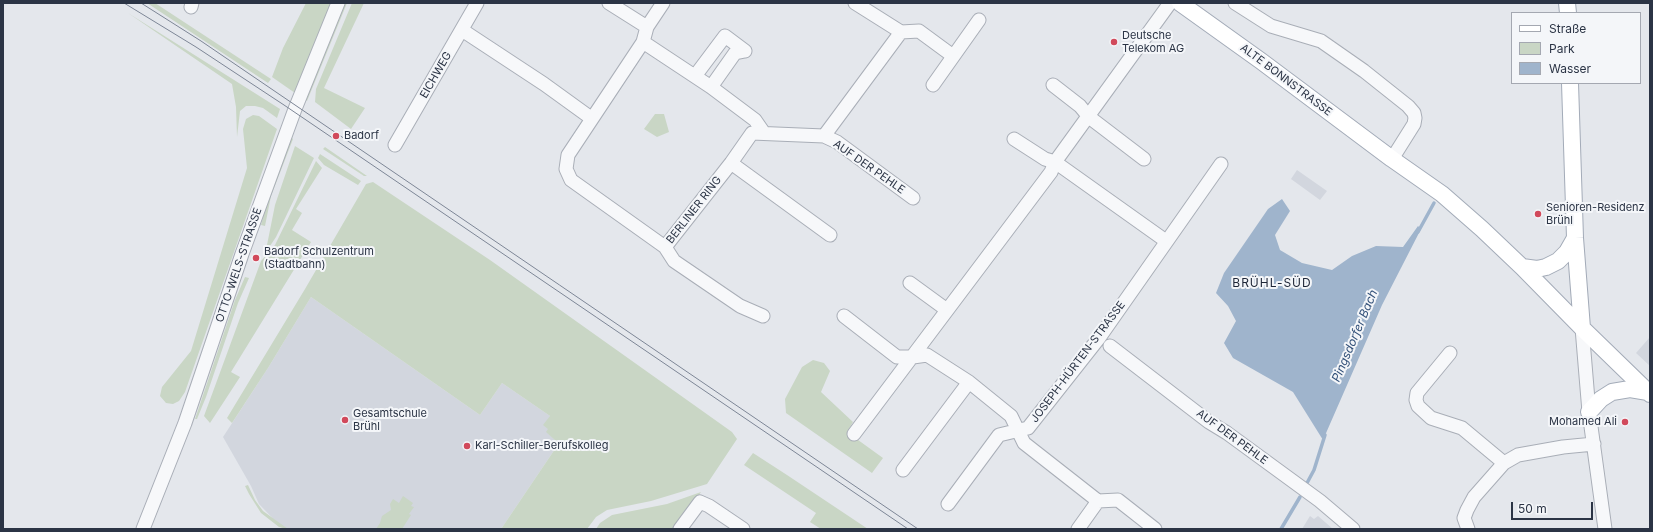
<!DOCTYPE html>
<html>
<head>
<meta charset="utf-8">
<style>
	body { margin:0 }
	#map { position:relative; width:1653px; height:532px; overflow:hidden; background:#e4e7ec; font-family:Inter,sans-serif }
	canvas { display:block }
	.frame { position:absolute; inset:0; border:4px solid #2b3445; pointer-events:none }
	.legend { position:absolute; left:1511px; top:12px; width:130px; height:72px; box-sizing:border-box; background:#f4f6f9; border:1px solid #a4a8b1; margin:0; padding:5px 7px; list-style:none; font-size:12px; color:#2b3445 }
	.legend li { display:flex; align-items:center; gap:8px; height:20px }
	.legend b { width:20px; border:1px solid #a4a8b1 }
	.scale { position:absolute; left:1511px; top:502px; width:82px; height:18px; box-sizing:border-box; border:2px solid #2b3445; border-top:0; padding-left:5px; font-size:12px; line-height:14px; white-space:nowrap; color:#2b3445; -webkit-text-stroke:3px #f4f6f9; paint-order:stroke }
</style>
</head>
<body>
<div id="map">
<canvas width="1653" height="532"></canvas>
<div class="frame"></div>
<ul class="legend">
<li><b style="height:5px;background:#fff"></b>Straße</li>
<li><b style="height:11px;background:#c9d6c5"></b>Park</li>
<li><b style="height:11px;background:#9fb4cc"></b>Wasser</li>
</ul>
<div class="scale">50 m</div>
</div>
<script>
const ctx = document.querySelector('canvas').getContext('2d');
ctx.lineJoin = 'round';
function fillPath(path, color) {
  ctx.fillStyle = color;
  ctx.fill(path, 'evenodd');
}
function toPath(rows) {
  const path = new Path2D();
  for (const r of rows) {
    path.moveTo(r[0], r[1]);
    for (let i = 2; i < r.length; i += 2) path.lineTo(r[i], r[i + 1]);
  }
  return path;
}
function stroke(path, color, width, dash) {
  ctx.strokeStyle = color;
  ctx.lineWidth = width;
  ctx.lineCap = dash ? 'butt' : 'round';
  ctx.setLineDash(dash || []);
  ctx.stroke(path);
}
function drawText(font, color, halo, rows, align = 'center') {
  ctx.font = font + ' Inter,sans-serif';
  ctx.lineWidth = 4;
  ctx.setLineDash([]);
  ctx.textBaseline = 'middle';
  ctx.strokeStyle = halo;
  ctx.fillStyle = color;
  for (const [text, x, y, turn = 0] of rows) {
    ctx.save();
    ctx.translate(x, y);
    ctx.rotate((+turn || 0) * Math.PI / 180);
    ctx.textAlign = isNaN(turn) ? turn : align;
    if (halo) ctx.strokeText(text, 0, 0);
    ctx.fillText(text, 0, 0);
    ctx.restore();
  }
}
const built = toPath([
	[1297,170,1327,191,1320,200,1291,179],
	[311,297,480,415,502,383,550,416,549,429,547,432,557,442,555,449,501,529,283,529,259,504,251,486,223,437,268,368],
	[1650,337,1650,366,1636,353],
	[1310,516,1314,519,1318,516,1333,529,1302,529]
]);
const green = toPath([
	[147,3,155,3,271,79,268,83],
	[306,3,332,3,295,93,272,77,283,48],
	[345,3,347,3,307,101,305,100,318,67],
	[352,3,364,3,324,88,365,108,351,129,315,102,316,89],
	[128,13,280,109,277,118,263,108,255,106,246,106,240,111,237,137,236,107,232,84],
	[655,114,664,114,669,132,657,137,644,129],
	[253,115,259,116,277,129,185,392,179,401,173,404,166,403,160,396,162,387,191,351,247,168,243,129,246,119],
	[291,137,293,139,271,196,265,226,261,225,265,209],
	[295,146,314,158,276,237,270,246,267,245,275,205],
	[325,147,367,176,364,176,323,149],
	[320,154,361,181,358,185,324,165,318,158],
	[316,161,322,168,296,209,302,213,292,230,311,242,231,372,240,377,210,423,204,416,261,261,275,245],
	[373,182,490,260,732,432,737,439,707,484,651,501,607,510,596,517,587,529,501,529,555,449,557,442,546,432,548,429,543,425,550,416,502,383,480,415,311,297,268,368,232,423,227,418,305,289,366,184],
	[245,277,249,278,238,303,206,397,197,419,195,419,235,300],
	[813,360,824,363,830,371,821,392,853,422,847,432,883,458,872,473,786,413,785,399,802,367],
	[753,453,787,475,868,529,821,529,810,522,816,513,744,465],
	[248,485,255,500,263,511,288,529,279,527,261,513,249,494,245,486],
	[701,492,675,529,596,529,600,523,612,515,667,504],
	[403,496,413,503,411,506,414,507,409,514,411,515,402,529,376,529,380,523,382,516,391,510,390,504,393,499,399,503]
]);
const water = toPath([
	[1282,199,1290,211,1275,235,1280,250,1302,263,1332,270,1352,256,1376,246,1403,247,1418,226,1421,229,1382,305,1323,440,1293,392,1233,358,1224,343,1236,321,1228,306,1216,293,1224,273,1268,209]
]);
const stream = toPath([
	[1418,232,1434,203],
	[1307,483,1314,470,1325,435],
	[1281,529,1300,497]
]);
const minor = toPath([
	[609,3,647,27],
	[663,3,647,27,643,42,568,155,566,169,571,180,665,247,731,163,752,133,824,136,901,32],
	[855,3,901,32,919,31,953,56],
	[1235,3,1271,26,1321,41,1364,71,1408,106,1414,113,1415,118,1414,124,1392,159],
	[191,7,192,3],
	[462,30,544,84,591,118],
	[643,42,711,87,755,120,764,133],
	[695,76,725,36,745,51],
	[933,85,979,20],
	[1053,85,1080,106,1089,117,1144,159],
	[711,87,735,53,745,51],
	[824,136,837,142,913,198],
	[1014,139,1045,159,1055,162,1166,241],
	[395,145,477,3],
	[731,163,830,235],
	[665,247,674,261,740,306,763,316],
	[910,283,947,310],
	[844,316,897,357,913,357,927,355,969,382,1011,416,1024,443,1098,501,1118,500,1155,529],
	[1582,328,1589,412,1605,529],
	[1110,346,1209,422,1227,433,1320,501,1353,529],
	[1450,353,1417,393,1416,400,1418,406,1431,418,1462,428,1504,463],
	[854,434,1051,172,1055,162,1170,3],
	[903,470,969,382],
	[948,504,999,435,1028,428,1099,338,1221,164],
	[143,529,185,423,242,254,295,109,338,3],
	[680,529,700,502,709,506,743,529],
	[1078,529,1098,501],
	[1468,529,1464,518,1467,510,1474,497,1504,463,1518,455,1563,447,1594,444]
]);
const major = toPath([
	[1180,3,1261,61,1392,159,1442,194,1482,229,1522,267,1582,328,1650,394],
	[1567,3,1568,13],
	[1570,83,1575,238,1582,328],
	[1522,267,1537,269,1546,267,1558,261,1567,252,1575,238],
	[1589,412,1601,399,1612,392,1630,389,1648,392]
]);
const tram = toPath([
	[124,3,196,47,284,105,908,529],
	[141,3,201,41,918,529]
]);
const markers = [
	[1114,42,4,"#d1495b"],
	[336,136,4,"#d1495b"],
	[1538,214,4,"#d1495b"],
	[256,258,4,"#d1495b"],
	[345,420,4,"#d1495b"],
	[1625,422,4,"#d1495b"],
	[467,446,4,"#d1495b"]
];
const poiNames = [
	["Deutsche",1122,36],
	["Telekom AG",1122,49],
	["Badorf",344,136],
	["Senioren-Residenz",1546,208],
	["Brühl",1546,221],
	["Badorf Schulzentrum",264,252],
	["(Stadtbahn)",264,265],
	["Gesamtschule",353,414],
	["Brühl",353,427],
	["Mohamed Ali",1617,422,"right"],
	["Karl-Schiller-Berufskolleg",475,446]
];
const streetNames = [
	["EICHWEG",436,75,-60],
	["ALTE BONNSTRASSE",1286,80,37],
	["AUF DER PEHLE",869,167,35],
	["BERLINER RING",694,210,-52],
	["OTTO-WELS-STRASSE",239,265,-71],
	["JOSEPH-HÜRTEN-STRASSE",1078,362,-53],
	["AUF DER PEHLE",1232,437,36]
];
const neighbourhoodNames = [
	["BRÜHL-SÜD",1272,283]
];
const waterNames = [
	["Pingsdorfer Bach",1355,336,-67]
];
fillPath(built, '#d2d6de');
fillPath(green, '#c9d6c5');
fillPath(water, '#9fb4cc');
stroke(stream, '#9fb4cc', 3.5);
stroke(minor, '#a9aeb7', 15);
stroke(major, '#a3abb8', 18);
stroke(minor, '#f7f8fa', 13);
stroke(major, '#fff', 16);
stroke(tram, '#7d8696', 1);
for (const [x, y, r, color] of markers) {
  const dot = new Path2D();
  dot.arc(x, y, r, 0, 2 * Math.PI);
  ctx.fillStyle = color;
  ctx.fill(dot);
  stroke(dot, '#f4f6f9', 1.5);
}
drawText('11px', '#2b3445', '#f4f6f9', poiNames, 'left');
drawText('11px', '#2b3445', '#f4f6f9', streetNames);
ctx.letterSpacing = '1px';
drawText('12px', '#1d2536', '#f4f6f9', neighbourhoodNames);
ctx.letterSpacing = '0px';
drawText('italic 12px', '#34527a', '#f4f6f9', waterNames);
</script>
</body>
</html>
